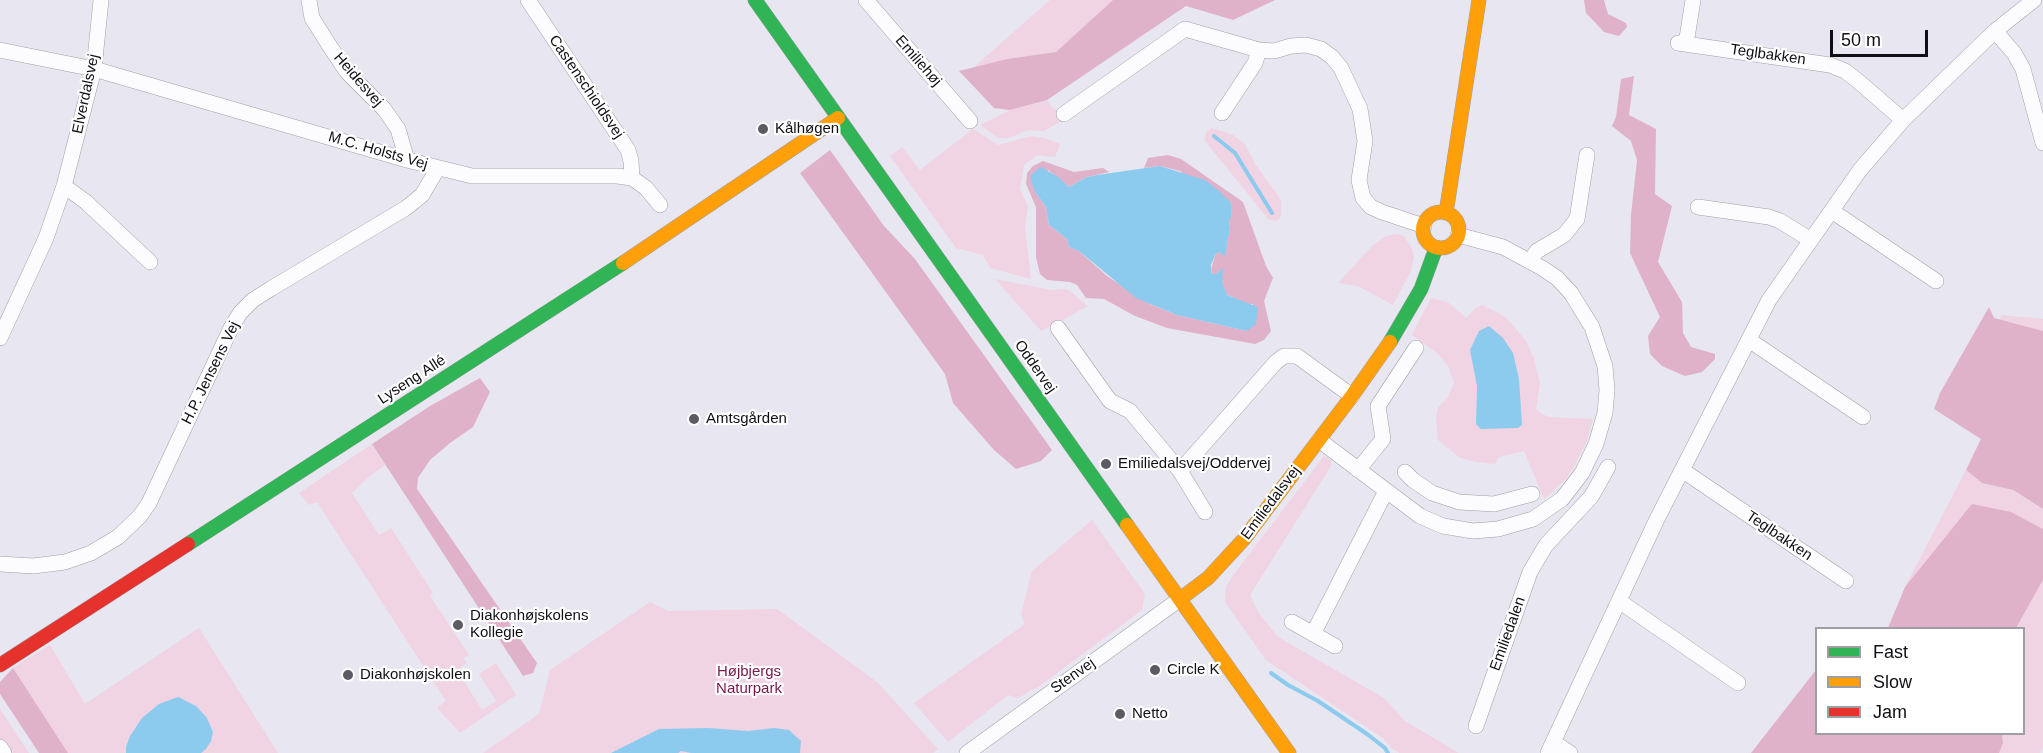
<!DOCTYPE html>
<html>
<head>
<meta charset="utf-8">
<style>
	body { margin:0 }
	#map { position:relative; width:2043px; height:753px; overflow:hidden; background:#e8e6f0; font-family:Arial,sans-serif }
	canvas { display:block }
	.legend { position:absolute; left:1815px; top:627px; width:210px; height:108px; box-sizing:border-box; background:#fff; border:2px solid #9f9fa1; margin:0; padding:8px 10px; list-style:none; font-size:18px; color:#100f15 }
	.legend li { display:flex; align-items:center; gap:12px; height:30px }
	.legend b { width:30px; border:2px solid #9f9fa1 }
	.scale { position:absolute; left:1830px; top:30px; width:98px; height:27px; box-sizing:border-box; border:3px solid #100f15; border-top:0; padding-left:8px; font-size:18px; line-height:21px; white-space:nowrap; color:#100f15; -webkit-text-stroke:4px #fff; paint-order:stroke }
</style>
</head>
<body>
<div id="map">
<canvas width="2043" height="753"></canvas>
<ul class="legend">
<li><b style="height:8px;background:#30b455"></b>Fast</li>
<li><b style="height:8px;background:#ff9f0a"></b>Slow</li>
<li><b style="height:8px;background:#e5322d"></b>Jam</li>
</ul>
<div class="scale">50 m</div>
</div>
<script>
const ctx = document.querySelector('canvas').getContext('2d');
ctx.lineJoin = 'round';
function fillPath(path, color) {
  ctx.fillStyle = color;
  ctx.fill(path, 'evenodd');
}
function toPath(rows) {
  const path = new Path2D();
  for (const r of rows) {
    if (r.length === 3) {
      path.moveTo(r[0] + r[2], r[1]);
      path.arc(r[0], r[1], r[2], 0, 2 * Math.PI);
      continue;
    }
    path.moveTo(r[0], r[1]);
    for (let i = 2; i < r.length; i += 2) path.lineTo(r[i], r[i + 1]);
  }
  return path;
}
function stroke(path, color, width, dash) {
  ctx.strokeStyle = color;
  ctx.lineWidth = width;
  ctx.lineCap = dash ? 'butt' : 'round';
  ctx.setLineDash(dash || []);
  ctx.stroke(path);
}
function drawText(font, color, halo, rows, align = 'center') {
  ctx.font = font + ' Arial,sans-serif';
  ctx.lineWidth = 4.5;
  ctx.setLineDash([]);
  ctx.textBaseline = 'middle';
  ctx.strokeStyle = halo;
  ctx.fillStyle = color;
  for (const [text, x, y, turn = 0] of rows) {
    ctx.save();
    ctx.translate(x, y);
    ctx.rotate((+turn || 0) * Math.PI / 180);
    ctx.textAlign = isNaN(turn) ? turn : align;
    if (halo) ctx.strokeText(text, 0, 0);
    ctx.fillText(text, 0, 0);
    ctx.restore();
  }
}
const green = toPath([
	[1050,0,1113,0,1056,52,1007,59,973,68],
	[1047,100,1052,108,1056,110,1063,120,1044,131,1028,130,1009,138,998,138,980,125,1010,110],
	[1212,128,1233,135,1245,144,1256,165,1281,200,1281,216,1277,221,1269,220,1205,141,1206,132],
	[973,129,998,145,1031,136,1045,138,1060,144,1055,157,1037,155,1024,165,1020,188,1028,207,1025,228,1031,279,990,268,983,255,956,248,890,156,902,147,920,170],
	[1397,234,1404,236,1411,247,1414,256,1411,271,1393,305,1358,286,1338,283,1373,245,1386,236],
	[995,279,1051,290,1065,289,1070,291,1088,306,1041,331],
	[1431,298,1449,303,1466,318,1476,308,1482,305,1506,317,1526,341,1534,359,1540,384,1536,410,1548,417,1593,419,1586,443,1573,468,1565,480,1544,499,1524,451,1499,457,1495,464,1477,462,1460,458,1438,440,1436,418,1438,407,1448,397,1454,382,1448,366,1436,352,1412,335],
	[2001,315,2043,319,2043,331,2000,320],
	[372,444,385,465,366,479,352,493,379,535,391,528,433,593,430,596,469,655,463,658,467,663,457,670,482,710,496,701,479,674,496,663,516,695,460,733,437,708,446,701,317,502,309,505,299,493],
	[1324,456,1331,460,1331,466,1250,595,1258,612,1278,637,1384,698,1405,721,1459,753,1400,753,1391,748,1383,738,1266,660,1225,602,1226,587,1234,574],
	[1966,470,1982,483,2012,490,2043,509,2043,529,2011,512,1905,587],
	[1092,520,1145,594,1142,610,1041,685,1018,698,1008,695,948,742,914,703,1025,624,1021,614,1032,571],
	[2043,580,2043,747,2040,753,1999,753,2003,743,2002,734,2024,734,2024,628,2016,628],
	[650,602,668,611,777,609,877,682,938,749,933,753,483,753,539,714,550,670],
	[199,628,278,753,68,753,13,668,50,645,85,704],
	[0,709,29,753,0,753]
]);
const forest = toPath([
	[1113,0,1275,0,1233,20,1186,6,1047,100,1010,110,994,108,959,71,1007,59,1056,52],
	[1584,0,1604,0,1608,14,1626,23,1627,27,1619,36,1604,32,1586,13],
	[1634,76,1629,115,1656,129,1655,194,1672,206,1658,262,1682,302,1683,333,1691,347,1715,354,1715,359,1702,372,1685,376,1662,366,1650,354,1648,336,1660,317,1630,253,1631,215,1637,160,1631,141,1612,126,1616,117,1621,79],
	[830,150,884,226,915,259,1052,450,1041,461,1016,469,994,450,953,403,945,374,800,173],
	[1168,155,1181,159,1243,202,1266,266,1273,278,1264,301,1271,331,1264,340,1255,344,1167,328,1135,316,1104,299,1086,298,1077,285,1070,282,1047,280,1040,274,1036,257,1036,207,1026,184,1027,173,1033,166,1043,161,1074,172,1103,168,1109,172,1087,177,1069,187,1048,170,1035,192,1046,207,1049,225,1067,239,1069,247,1079,251,1107,276,1150,304,1177,315,1247,331,1253,304,1246,304,1226,294,1222,281,1222,269,1216,274,1212,274,1211,270,1215,255,1219,252,1225,255,1230,228,1229,220,1180,171,1160,166,1144,168,1148,158],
	[1989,307,1994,318,2043,331,2043,509,2013,490,1982,483,1966,470,1981,439,1934,409,1940,393],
	[480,378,490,392,473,427,450,443,430,460,418,478,417,489,537,663,533,673,523,676,372,444,430,406],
	[1972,504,2011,512,2043,529,2043,580,2016,628,1888,628,1905,587],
	[13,668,68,753,39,753,0,694,0,682],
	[1816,670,1816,734,2002,734,2003,743,1999,753,1751,753]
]);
const water = toPath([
	[1160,166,1205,180,1219,191,1231,203,1231,217,1229,220,1230,228,1225,256,1219,252,1215,255,1211,265,1211,271,1212,274,1216,274,1223,268,1222,281,1227,295,1258,307,1256,324,1247,331,1177,315,1136,298,1079,251,1069,247,1067,239,1049,225,1046,207,1035,192,1030,178,1034,172,1041,167,1058,177,1069,187,1087,177,1097,175],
	[1489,326,1503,338,1513,353,1519,379,1522,425,1518,428,1481,429,1476,424,1477,386,1470,350,1479,331],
	[178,697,196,706,207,718,213,732,211,741,206,749,201,753,126,753,126,747,130,736,142,718,159,704],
	[708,728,748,731,774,728,789,730,801,741,800,753,691,753,681,751,678,753,611,753,659,729]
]);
const stream = toPath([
	[1214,136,1235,153,1272,213],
	[1271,673,1288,685,1318,701,1367,734,1385,748,1388,753]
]);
const street = toPath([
	[309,0,312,18,329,45,347,72,384,109,398,129,407,160],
	[528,0,628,150,631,161,632,178],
	[866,0,970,121],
	[1995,31,2014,53,2023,69,2043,143],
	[1678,43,1830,65,1845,71,1858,81,1903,120],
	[1686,44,1693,0],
	[0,50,94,69,407,160,472,176,617,176,632,178,646,188,660,205],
	[1222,113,1255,63,1259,50],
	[1064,114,1185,29,1259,50,1274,51,1291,46,1306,45,1321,49,1332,57,1341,68,1360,109,1365,141,1359,180,1363,198,1371,207,1382,212,1424,226],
	[64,186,86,202,150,262],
	[1698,207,1769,217,1780,221,1811,240],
	[1832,211,1936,281],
	[1530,261,1537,251,1564,235,1577,219,1587,155],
	[1058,328,1110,401,1130,411,1180,471,1205,512],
	[0,338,46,238,64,186,94,69,101,0],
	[1749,340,1863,417],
	[1319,440,1420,516,1443,526,1473,531,1498,529,1533,519,1562,499,1582,473,1596,444,1605,413,1607,390,1605,366,1592,327,1571,293,1557,278,1542,268,1503,247,1458,235],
	[1358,470,1383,439,1378,406,1416,348],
	[1682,470,1846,581],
	[1180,471,1276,362,1284,356,1297,356,1352,396],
	[1405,472,1413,480,1432,493,1459,502,1494,504,1532,494],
	[0,564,33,566,65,562,91,553,118,537,140,516,149,503,231,328,240,313,253,300,272,288,406,208,422,195,438,168],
	[1619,601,1738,683],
	[1292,622,1335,646],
	[1313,634,1386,491],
	[1476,726,1530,572,1546,545,1591,497,1608,467],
	[1553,742,1570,753],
	[0,747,4,753],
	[967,753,1180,599],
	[1548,753,1657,519,1769,300,1860,170,1903,120,1995,31,2034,0]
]);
const fast = toPath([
	[755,0,1127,525],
	[1390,342,1421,289,1436,248],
	[188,544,623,263]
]);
const slow = toPath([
	[1441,230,18],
	[1446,213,1479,0],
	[623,263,838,118],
	[1127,525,1289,753],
	[1180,599,1208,578,1244,539,1352,396,1390,342]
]);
const jam = toPath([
	[0,665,188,544]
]);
const markers = [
	[763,129,6,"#5c5a62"],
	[694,419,6,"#5c5a62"],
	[1106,464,6,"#5c5a62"],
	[458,625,6,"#5c5a62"],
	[1155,670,6,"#5c5a62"],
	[348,675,6,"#5c5a62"],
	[1120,714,6,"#5c5a62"]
];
const streetNames = [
	["Teglbakken",1768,55,8],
	["Emiliehøj",918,61,49],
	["Heidesvej",358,80,49],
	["Castenschioldsvej",586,87,56],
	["Elverdalsvej",86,94,-78],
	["M.C. Holsts Vej",378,151,16],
	["Oddervej",1035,367,55],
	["H.P. Jensens Vej",211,373,-64],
	["Lyseng Allé",412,380,-33],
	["Emiliedalsvej",1271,503,-53],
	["Teglbakken",1779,536,34],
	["Emiliedalen",1508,634,-70],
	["Stenvej",1073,676,-35]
];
const poiNames = [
	["Kålhøgen",775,129],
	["Amtsgården",706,419],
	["Emiliedalsvej/Oddervej",1118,464],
	["Diakonhøjskolens",470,616],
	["Kollegie",470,633],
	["Circle K",1167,670],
	["Diakonhøjskolen",360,675],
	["Netto",1132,714]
];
const parkNames = [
	["Højbjergs",749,672],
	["Naturpark",749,689]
];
fillPath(green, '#f0d4e3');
fillPath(forest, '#dfb2c9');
fillPath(water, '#8ccbed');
stroke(stream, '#8ccbed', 4);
stroke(street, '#a1a0a7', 16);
stroke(fast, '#a1a0a7', 15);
stroke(slow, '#a1a0a7', 15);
stroke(jam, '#a1a0a7', 15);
stroke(street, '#fcfbfd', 15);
stroke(fast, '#30b455', 14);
stroke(slow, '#ff9f0a', 14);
stroke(jam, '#e5322d', 14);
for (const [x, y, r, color] of markers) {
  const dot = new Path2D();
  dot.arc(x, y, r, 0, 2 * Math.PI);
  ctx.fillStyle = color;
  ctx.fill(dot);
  stroke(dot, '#fff', 2);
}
drawText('15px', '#100f15', '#fff', streetNames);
drawText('15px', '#100f15', '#fff', poiNames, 'left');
drawText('15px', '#77174a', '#fff', parkNames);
</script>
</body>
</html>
